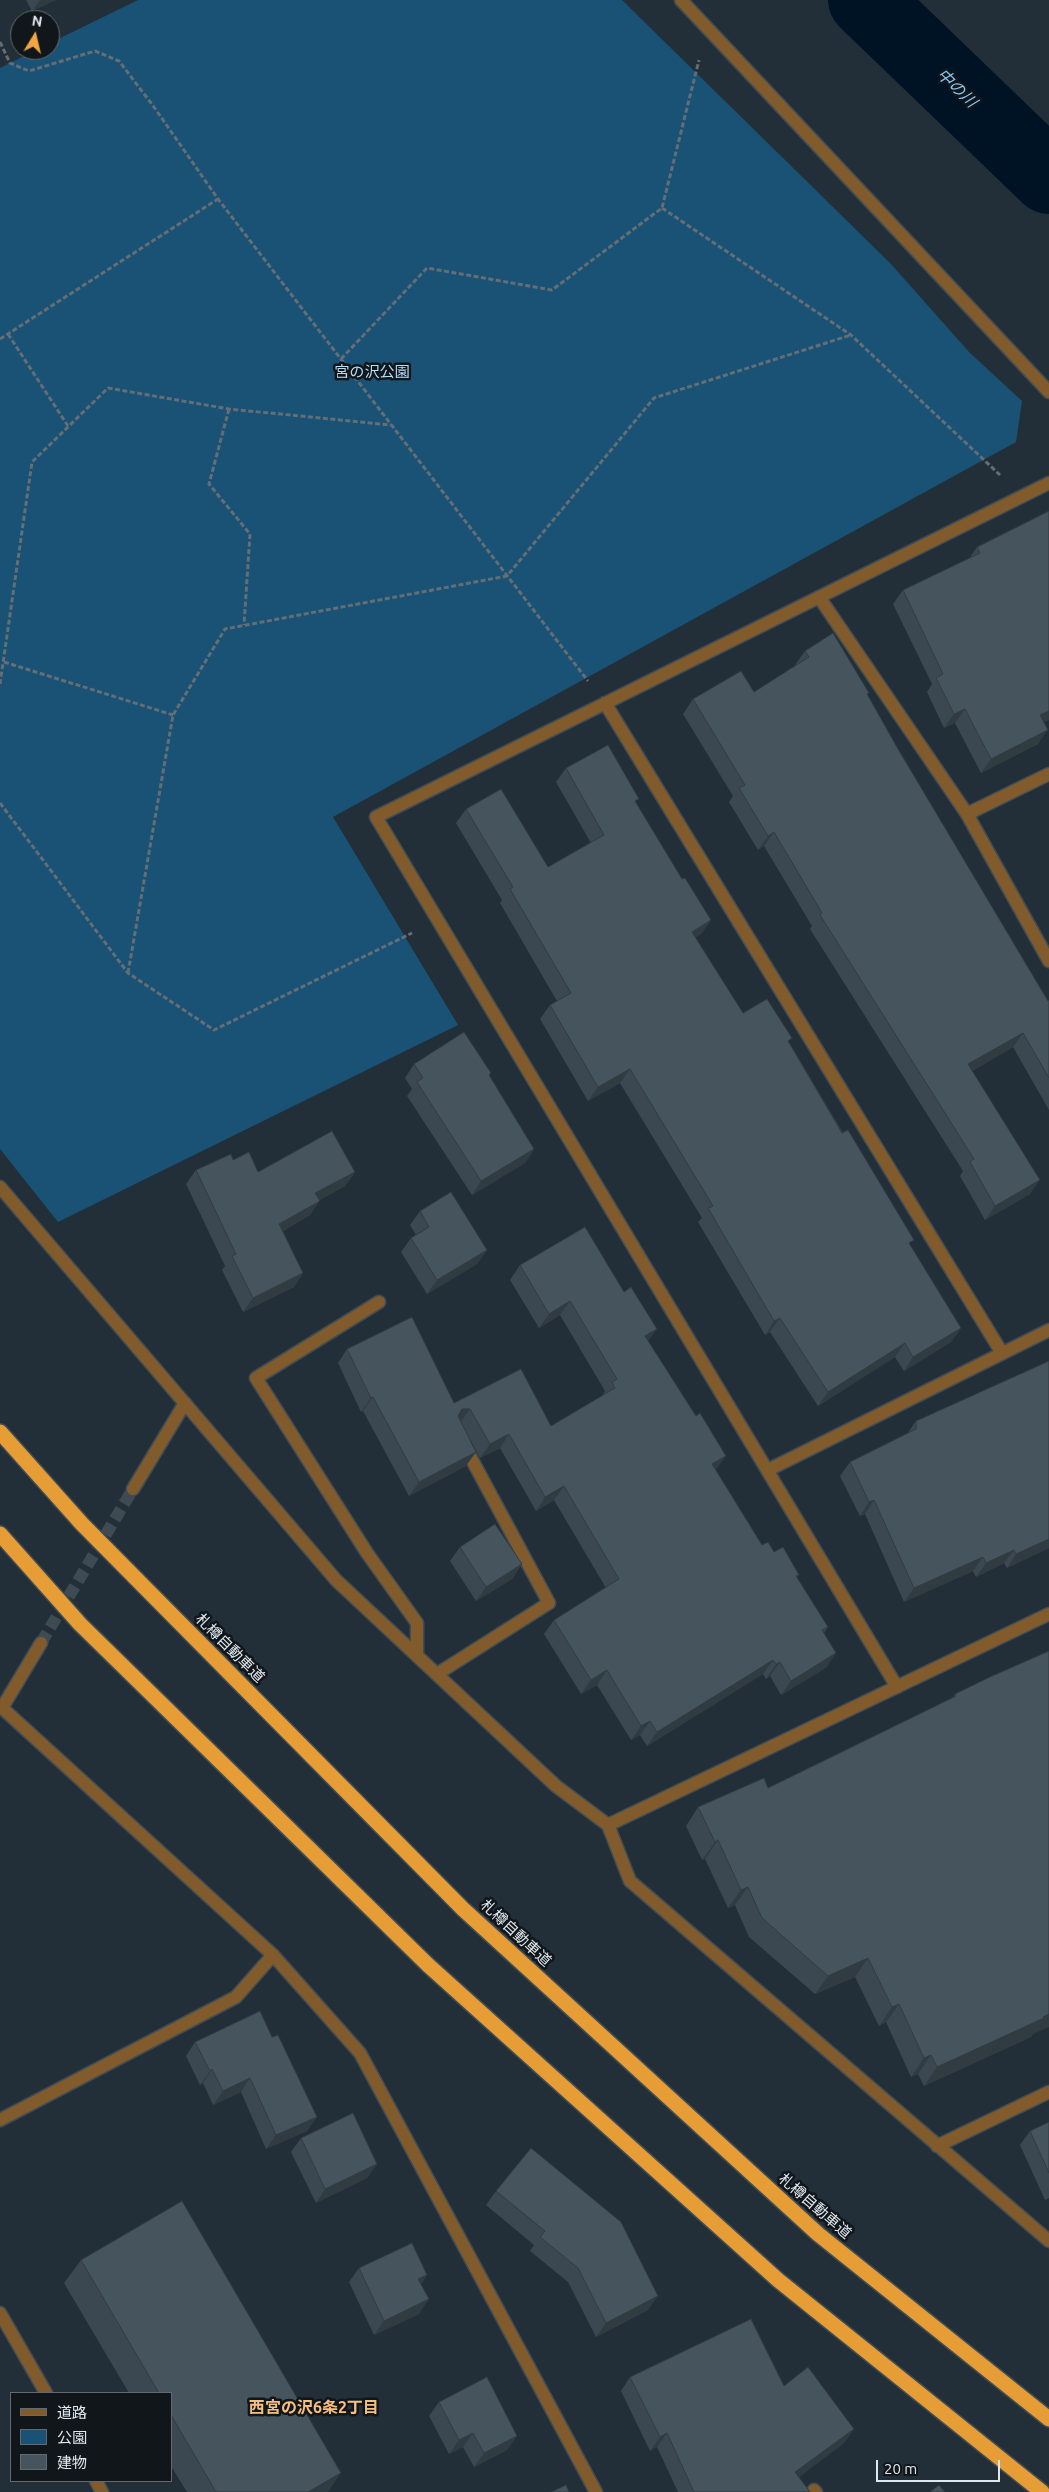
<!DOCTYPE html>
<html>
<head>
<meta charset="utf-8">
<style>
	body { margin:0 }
	#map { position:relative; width:1049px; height:2492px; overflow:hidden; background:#222f38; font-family:Ubuntu,"Noto Sans JP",sans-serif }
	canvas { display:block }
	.legend { position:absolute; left:10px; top:2392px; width:162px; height:90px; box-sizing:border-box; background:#10161a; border:1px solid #636a6f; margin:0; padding:6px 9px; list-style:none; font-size:15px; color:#e0e8ef }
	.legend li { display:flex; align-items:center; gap:10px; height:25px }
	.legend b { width:25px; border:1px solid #636a6f }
	.north { position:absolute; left:10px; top:10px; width:50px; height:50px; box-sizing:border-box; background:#10161a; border:1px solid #636a6f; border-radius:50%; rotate:9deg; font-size:14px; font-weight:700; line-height:20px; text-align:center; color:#e0e8ef }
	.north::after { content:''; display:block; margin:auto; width:18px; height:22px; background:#f1a63f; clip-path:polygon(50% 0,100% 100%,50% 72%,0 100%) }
	.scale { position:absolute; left:876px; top:2460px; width:124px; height:22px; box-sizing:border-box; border:2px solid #e0e8ef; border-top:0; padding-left:6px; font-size:15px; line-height:18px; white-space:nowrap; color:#e0e8ef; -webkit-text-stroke:4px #10161a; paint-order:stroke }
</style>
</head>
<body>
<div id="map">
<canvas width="1049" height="2492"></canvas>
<ul class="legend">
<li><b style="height:6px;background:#815b2b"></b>道路</li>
<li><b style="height:14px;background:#195275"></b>公園</li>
<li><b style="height:14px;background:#46545e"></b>建物</li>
</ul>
<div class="north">N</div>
<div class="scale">20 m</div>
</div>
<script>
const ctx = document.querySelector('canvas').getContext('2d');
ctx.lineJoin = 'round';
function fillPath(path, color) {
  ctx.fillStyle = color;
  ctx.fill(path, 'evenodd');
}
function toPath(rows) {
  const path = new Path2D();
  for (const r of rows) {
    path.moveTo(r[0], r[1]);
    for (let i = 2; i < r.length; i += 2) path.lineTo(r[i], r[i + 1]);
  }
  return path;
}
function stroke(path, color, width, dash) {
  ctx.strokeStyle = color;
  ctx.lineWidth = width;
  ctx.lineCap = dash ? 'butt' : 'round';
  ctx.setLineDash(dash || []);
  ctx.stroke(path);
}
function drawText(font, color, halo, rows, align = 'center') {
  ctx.font = font + ' Ubuntu,"Noto Sans JP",sans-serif';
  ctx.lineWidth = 5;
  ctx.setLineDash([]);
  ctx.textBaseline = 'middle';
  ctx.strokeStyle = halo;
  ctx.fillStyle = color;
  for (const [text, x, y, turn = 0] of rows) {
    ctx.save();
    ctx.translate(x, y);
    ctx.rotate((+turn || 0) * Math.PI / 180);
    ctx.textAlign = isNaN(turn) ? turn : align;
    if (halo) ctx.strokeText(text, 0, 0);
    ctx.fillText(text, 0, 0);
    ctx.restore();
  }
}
const green = toPath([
	[138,0,622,0,891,264,969,352,1022,401,1016,442,333,817,458,1025,58,1222,0,1149,0,68,36,50,50,50,50,43]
]);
const river = toPath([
	[865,0,1049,177]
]);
const streetTunnel = toPath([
	[41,1643,133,1489]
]);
const path = toPath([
	[0,42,10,63,29,71,95,51,119,61,154,107,218,199,588,681],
	[662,208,851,335,1000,475],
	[8,334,68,426],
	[0,339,218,199],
	[341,359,427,268,552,290,662,208,699,60],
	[229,409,209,484,250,534,244,625],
	[4,662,173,715],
	[0,684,32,462,108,388,229,409,391,425],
	[0,803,128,973,214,1030,412,933],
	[128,973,173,715,225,629,507,576,654,398,851,335]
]);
const lane = toPath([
	[379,1302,256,1378,367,1553,417,1623,417,1656],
	[437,1674,549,1603,464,1445],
	[814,2490,816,2492]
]);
const street = toPath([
	[681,0,1049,392],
	[819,597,967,814,1049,961],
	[605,703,1002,1353],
	[967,814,1049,774],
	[0,1187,336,1580,556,1786,608,1825,630,1881,1049,2241],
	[768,1470,1049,1330],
	[133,1489,185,1403],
	[897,1687,376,817,1049,483],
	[0,1706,273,1955,360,2053,596,2492],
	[2,1708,41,1643],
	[608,1825,1049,1614],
	[0,2120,236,1997,273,1955],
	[937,2146,1049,2092],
	[0,2313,46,2393],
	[96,2481,102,2492]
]);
const highway = toPath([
	[0,1432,82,1524,463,1909,818,2234,1049,2419],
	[0,1534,80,1624,428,1965,778,2280,1042,2492]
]);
const wall = toPath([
	[26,0,56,0,32,11],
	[1049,511,1049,720,1044,722,1038,744,981,773,955,723,944,728,927,692,932,684,893,604,903,590,969,559,977,547],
	[805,651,868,695,898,749,1048,1001,1049,1000,1049,1110,1013,1047,972,1071,1030,1194,985,1220,960,1176,963,1171,810,929,812,926,764,846,758,850,729,802,733,796,683,714,693,699,754,692,795,666,795,665],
	[566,768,636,803,682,879,711,920,701,934,695,938,743,1013,789,1042,910,1246,961,1328,951,1342,904,1371,895,1357,818,1406,770,1332,765,1335,698,1222,702,1218,620,1083,588,1101,540,1019,550,1005,557,1001,500,903,502,900,456,823,466,809,548,867,591,843,556,782],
	[414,1064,491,1073,489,1076,534,1149,525,1163,472,1195,407,1096,412,1089,405,1078],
	[196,1170,258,1172,355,1172,345,1186,319,1200,310,1215,283,1231,303,1273,294,1287,243,1312,222,1270,225,1266,186,1184],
	[420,1211,487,1250,477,1264,427,1294,401,1252,411,1238,416,1235,410,1225],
	[520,1265,648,1341,716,1470,762,1545,774,1552,799,1575,797,1577,828,1627,824,1633,827,1667,781,1695,770,1676,766,1679,763,1674,647,1746,640,1735,631,1740,597,1685,581,1694,544,1634,554,1620,606,1588,554,1500,536,1511,500,1448,480,1458,471,1441,466,1466,409,1496,363,1411,361,1412,338,1363,347,1349,454,1403,551,1426,602,1396,605,1391,560,1315,539,1328,510,1280],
	[1049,1361,1049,1548,1007,1568,1004,1563,976,1577,973,1571,904,1602,865,1514,860,1516,840,1476,850,1462,907,1434,916,1421],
	[460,1547,522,1564,512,1579,476,1601,450,1561],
	[992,1676,1033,2034,1031,2037,924,2086,918,2074,911,2077,886,2022,879,2026,855,1977,815,1994,749,1937,735,1905,728,1908,705,1859,702,1860,686,1826,698,1807,768,1788,952,1698,955,1694],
	[272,2037,317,2117,307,2131,266,2149,241,2092,213,2105,203,2083,200,2085,186,2056,195,2042],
	[1049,2122,1049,2198,1045,2200,1020,2145,1030,2131],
	[301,2138,377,2164,367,2178,316,2203,291,2152],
	[496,2191,648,2310,596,2337,568,2282,530,2251,534,2245,486,2205],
	[81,2260,328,2492,187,2492,171,2466,171,2393,129,2393,64,2283],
	[359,2268,427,2275,421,2284,419,2314,374,2335,349,2282],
	[630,2377,784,2386,854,2429,844,2443,799,2477,810,2492,678,2492,657,2447,650,2451,621,2391],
	[439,2402,507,2450,474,2467,463,2447,449,2454,429,2416]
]);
const shadedWall = toPath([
	[40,0,56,0,32,11],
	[965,709,955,723,944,728,954,714],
	[1049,711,1049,720,1031,729,1040,715],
	[1048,730,1038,744,981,773,991,759],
	[774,832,764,846,758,850,768,836],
	[711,920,701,934,682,946,692,932],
	[1023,1033,1013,1047,959,1078,968,1064],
	[630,1069,620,1083,588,1101,598,1087],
	[534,1149,525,1163,472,1195,481,1181],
	[355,1172,345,1186,306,1208,315,1193],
	[1040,1180,1030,1194,985,1220,995,1206],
	[320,1201,310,1215,270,1238,279,1224],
	[487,1250,477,1264,427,1294,437,1280],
	[303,1273,294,1287,243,1312,253,1298],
	[570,1301,560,1315,539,1328,549,1314],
	[780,1318,770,1332,765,1335,774,1321],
	[961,1328,951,1342,904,1371,913,1357],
	[657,1329,647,1343,645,1336],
	[905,1343,895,1357,818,1406,828,1392],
	[373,1397,363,1411,361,1412,371,1398],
	[462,1409,470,1409,460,1423,452,1423],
	[509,1434,500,1448,480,1458,490,1444],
	[476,1452,466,1466,409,1496,419,1482],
	[726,1456,716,1470,712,1464],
	[564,1486,554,1500,536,1511,545,1497],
	[874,1500,865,1514,860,1516,869,1502],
	[1049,1539,1049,1548,1007,1568,1016,1554],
	[1014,1550,1004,1563,976,1577,986,1563],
	[983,1557,973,1571,904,1602,914,1588],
	[522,1564,512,1579,476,1601,486,1587],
	[836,1653,827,1667,781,1695,791,1681],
	[773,1660,763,1674,647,1746,657,1732],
	[780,1662,770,1676,766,1679,776,1664],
	[607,1670,597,1685,581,1694,591,1680],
	[650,1721,640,1735,631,1740,641,1726],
	[718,1840,705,1859,702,1860,715,1842],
	[748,1887,735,1905,728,1908,741,1890],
	[868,1958,855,1977,815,1994,828,1976],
	[899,2004,886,2022,879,2026,892,2007],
	[1049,2014,1049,2027,1033,2034,1031,2037,924,2086,937,2067],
	[931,2055,918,2074,911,2077,924,2058],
	[212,2069,203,2083,200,2085,210,2071],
	[250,2078,241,2092,213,2105,223,2091],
	[317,2117,307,2131,266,2149,276,2135],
	[377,2164,367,2178,316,2203,325,2189],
	[427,2275,417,2289,418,2279],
	[658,2296,648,2310,596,2337,606,2323],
	[429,2299,419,2314,374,2335,384,2321],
	[854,2429,844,2443,786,2487,795,2472],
	[473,2433,463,2447,449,2454,459,2440],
	[667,2433,657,2447,650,2451,660,2437],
	[517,2436,507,2450,474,2467,484,2453],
	[341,2473,328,2492,308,2492]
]);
const building = toPath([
	[1049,511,1049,711,1040,715,1048,730,991,759,965,709,954,714,936,678,943,674,903,590,980,553,977,547,1049,511],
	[833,633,869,693,867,694,898,749,1048,1001,1049,1000,1049,1078,1023,1033,968,1064,1040,1180,995,1206,970,1162,974,1159,820,915,822,913,774,832,768,836,739,788,745,785,693,699,741,671,754,692,809,657,805,651,833,633],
	[608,745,639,799,635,801,682,879,685,878,711,920,692,932,743,1013,767,999,792,1038,788,1041,842,1133,848,1130,914,1240,909,1243,961,1328,913,1357,905,1343,828,1392,780,1318,774,1321,708,1208,713,1206,630,1069,598,1087,550,1005,571,993,510,889,513,887,466,809,501,789,548,867,604,835,566,768,608,745],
	[464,1032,491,1073,489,1075,534,1149,481,1181,417,1082,423,1078,414,1064,464,1032],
	[332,1131,355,1172,315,1193,320,1201,279,1224,303,1273,253,1298,232,1256,236,1254,196,1170,231,1154,233,1160,249,1152,258,1172,332,1131],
	[451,1192,487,1250,437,1280,411,1238,429,1227,420,1211,451,1192],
	[585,1227,624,1292,631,1287,657,1329,645,1336,696,1416,700,1413,726,1456,712,1464,762,1545,768,1542,774,1552,783,1547,799,1575,796,1576,828,1627,822,1630,836,1653,791,1681,780,1662,776,1664,773,1660,657,1732,650,1721,641,1726,607,1670,591,1680,554,1620,619,1579,564,1486,545,1497,509,1434,490,1444,470,1409,462,1409,458,1416,476,1452,419,1482,373,1397,371,1398,347,1349,412,1317,454,1403,521,1369,551,1426,615,1388,612,1382,617,1379,570,1301,549,1314,520,1265,585,1227],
	[1049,1361,1049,1539,1016,1554,1014,1550,986,1563,983,1557,914,1588,874,1500,869,1502,850,1462,916,1429,916,1421,1049,1361],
	[495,1524,522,1564,486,1587,460,1547,495,1524],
	[1049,1651,1049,2014,1043,2017,1044,2018,937,2067,931,2055,924,2058,899,2004,892,2007,868,1958,828,1976,762,1918,748,1887,741,1890,718,1840,715,1842,698,1807,764,1778,768,1788,956,1696,955,1694,992,1676,1049,1651],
	[260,2011,272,2037,278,2035,317,2117,276,2135,250,2078,223,2091,212,2069,210,2071,195,2042,260,2011],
	[353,2113,377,2164,325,2189,301,2138,353,2113],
	[1049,2122,1049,2173,1030,2131,1049,2122],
	[531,2148,621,2222,658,2296,606,2323,578,2268,540,2237,545,2231,496,2191,531,2148],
	[182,2201,341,2473,308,2492,216,2492,171,2415,171,2393,159,2393,81,2260,182,2201],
	[412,2243,427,2275,418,2279,429,2299,384,2321,359,2268,412,2243],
	[751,2319,784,2386,808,2367,854,2429,795,2472,810,2492,694,2492,667,2433,660,2437,630,2377,751,2319],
	[487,2377,517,2436,484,2453,473,2433,459,2440,439,2402,487,2377],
	[566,2485,569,2492,551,2492,566,2485],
	[939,2485,945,2492,930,2492,939,2485]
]);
const parkNames = [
	["宮の沢公園",372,372]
];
const streetNames = [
	["札樽自動車道",230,1648,45],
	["札樽自動車道",516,1933,43],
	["札樽自動車道",815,2206,41]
];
const waterNames = [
	["中の川",957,88,44]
];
const neighbourhoodNames = [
	["西宮の沢6条2丁目",314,2408]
];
fillPath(green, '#195275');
stroke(river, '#001324', 74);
stroke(streetTunnel, '#3e4b53', 12, [12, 6]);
stroke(lane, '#404d55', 15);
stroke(street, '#404d55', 15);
stroke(highway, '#404d55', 18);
stroke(path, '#636e76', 3, [5, 2.5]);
stroke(lane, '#815b2b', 12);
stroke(street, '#815b2b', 12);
stroke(highway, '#e79d35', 15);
fillPath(wall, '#3c4851');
fillPath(shadedWall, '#313b42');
fillPath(building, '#46545e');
stroke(building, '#313b42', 1);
drawText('15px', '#b5defc', '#10161a', parkNames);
drawText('15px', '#e0e8ef', '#10161a', streetNames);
drawText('italic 16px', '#89c7f4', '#10161a', waterNames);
drawText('bold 16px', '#f4bf80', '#10161a', neighbourhoodNames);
</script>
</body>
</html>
